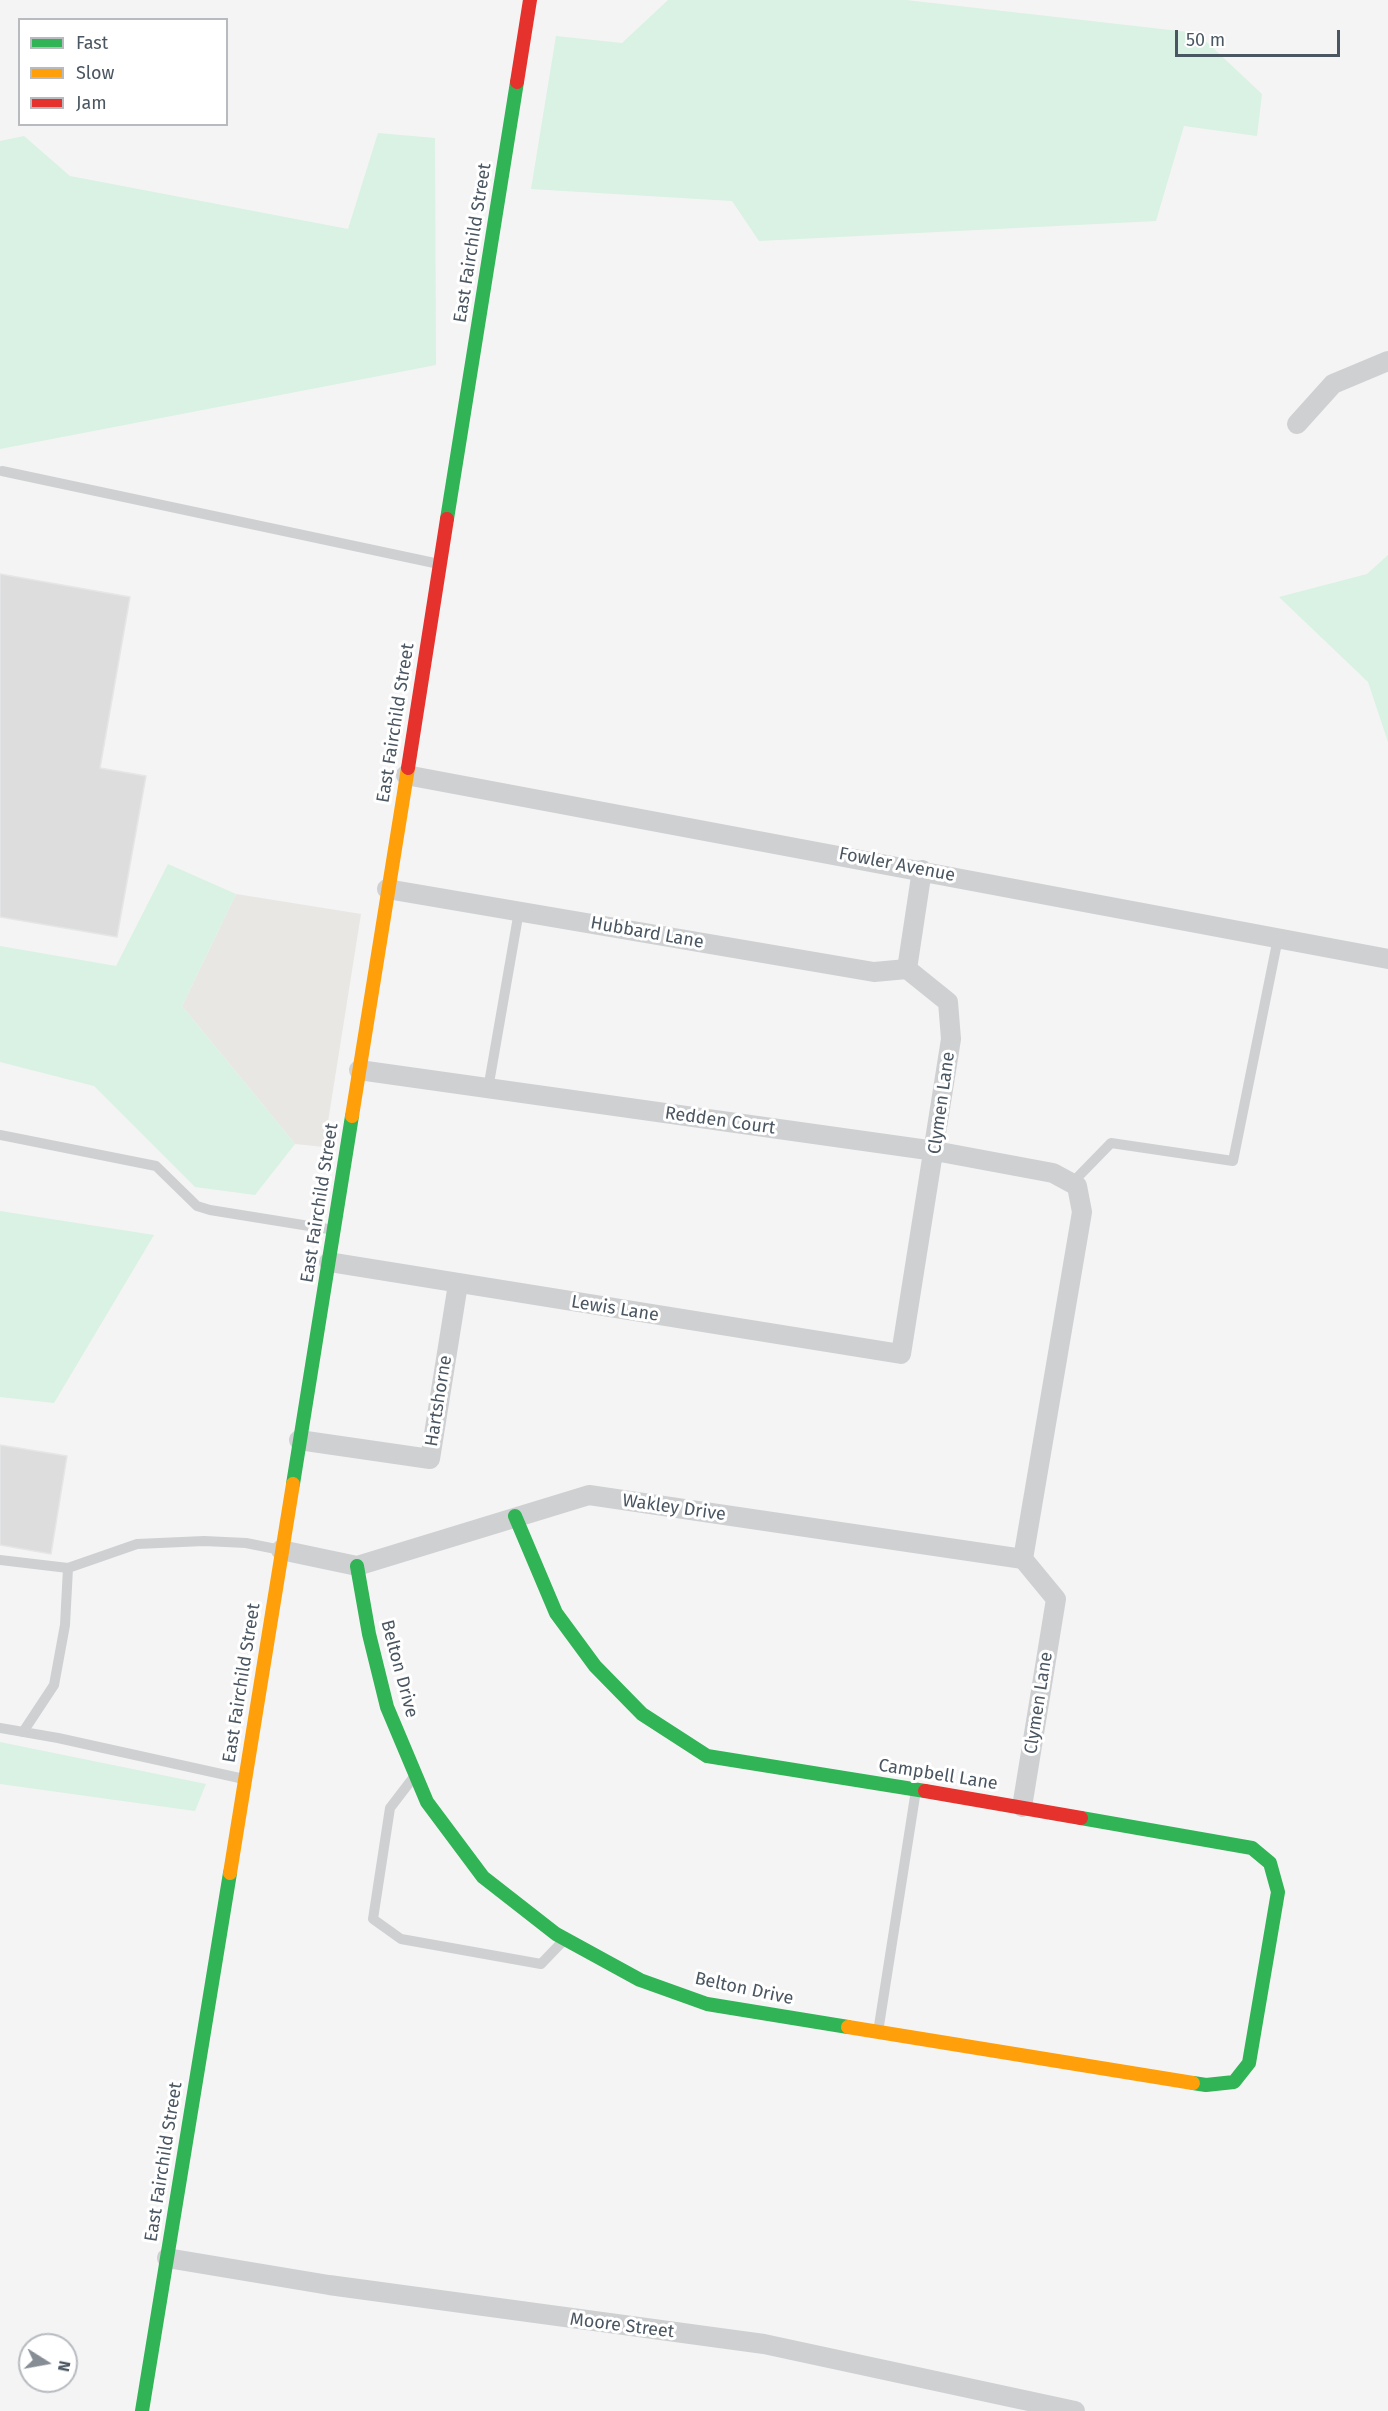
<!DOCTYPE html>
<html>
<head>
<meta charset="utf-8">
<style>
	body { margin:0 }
	#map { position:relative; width:1388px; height:2411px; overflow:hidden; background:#f4f4f4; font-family:"Fira Sans",sans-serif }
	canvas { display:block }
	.legend { position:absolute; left:18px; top:18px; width:210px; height:108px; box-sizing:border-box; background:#fff; border:2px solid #b7bbc0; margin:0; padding:8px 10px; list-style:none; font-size:18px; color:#4a5661 }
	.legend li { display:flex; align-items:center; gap:12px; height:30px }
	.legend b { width:30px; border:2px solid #b7bbc0 }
	.north { position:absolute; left:18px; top:2333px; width:60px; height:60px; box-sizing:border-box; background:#fff; border:2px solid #b7bbc0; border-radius:50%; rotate:101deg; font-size:16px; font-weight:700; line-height:24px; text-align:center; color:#4a5661 }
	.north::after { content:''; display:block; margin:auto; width:21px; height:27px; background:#868d94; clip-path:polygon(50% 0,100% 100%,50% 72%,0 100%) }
	.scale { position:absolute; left:1175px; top:30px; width:165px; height:27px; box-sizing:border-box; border:3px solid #4a5661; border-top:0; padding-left:8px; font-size:18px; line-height:21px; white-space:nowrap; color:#4a5661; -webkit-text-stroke:4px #fff; paint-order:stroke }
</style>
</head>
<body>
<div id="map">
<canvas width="1388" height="2411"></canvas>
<ul class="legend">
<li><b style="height:8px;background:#30b455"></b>Fast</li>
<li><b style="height:8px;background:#ff9f0a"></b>Slow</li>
<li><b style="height:8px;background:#e5322d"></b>Jam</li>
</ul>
<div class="north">N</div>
<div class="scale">50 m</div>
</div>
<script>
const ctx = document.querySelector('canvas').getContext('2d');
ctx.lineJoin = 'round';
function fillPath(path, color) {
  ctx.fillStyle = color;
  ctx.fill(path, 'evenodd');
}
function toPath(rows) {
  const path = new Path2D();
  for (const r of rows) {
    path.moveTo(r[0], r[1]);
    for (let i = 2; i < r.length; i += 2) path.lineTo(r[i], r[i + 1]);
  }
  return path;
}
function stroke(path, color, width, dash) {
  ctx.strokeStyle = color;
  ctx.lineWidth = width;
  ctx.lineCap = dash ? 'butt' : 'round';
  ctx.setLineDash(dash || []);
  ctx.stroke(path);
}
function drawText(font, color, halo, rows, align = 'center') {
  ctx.font = font + ' "Fira Sans",sans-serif';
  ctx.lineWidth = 6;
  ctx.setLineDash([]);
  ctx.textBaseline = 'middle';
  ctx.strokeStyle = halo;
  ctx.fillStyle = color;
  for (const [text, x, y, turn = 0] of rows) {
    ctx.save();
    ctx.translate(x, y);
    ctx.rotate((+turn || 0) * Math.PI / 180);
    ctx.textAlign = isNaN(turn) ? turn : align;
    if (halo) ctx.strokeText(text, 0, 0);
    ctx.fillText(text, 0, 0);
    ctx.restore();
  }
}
const commercial = toPath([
	[236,894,361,914,324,1147,295,1144,182,1006]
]);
const green = toPath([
	[668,0,906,0,1197,33,1262,94,1257,136,1184,126,1156,221,759,241,732,201,531,189,556,36,622,43],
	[378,133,435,138,436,365,0,449,0,141,24,136,70,176,348,229],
	[1388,555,1388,742,1368,682,1279,597,1367,574],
	[168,864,236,894,182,1006,295,1144,255,1195,195,1187,94,1086,0,1062,0,946,116,966],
	[0,1211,154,1235,54,1403,0,1397],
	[0,1742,206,1784,195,1811,0,1784]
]);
const building = toPath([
	[0,574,130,597,100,768,146,776,117,937,0,917,0,574],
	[0,1445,67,1456,51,1554,0,1545,0,1445]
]);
const lane = toPath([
	[2,471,439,564],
	[488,1089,519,911],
	[0,1135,156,1166,197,1206,210,1210,334,1230],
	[1072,1183,1111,1143,1233,1161,1278,938],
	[0,1560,68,1568,137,1544,204,1541,246,1543,281,1550],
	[0,1728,58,1738,244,1779],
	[23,1732,54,1685,65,1625,68,1568],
	[413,1778,390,1808,373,1919,401,1939,541,1964,565,1939],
	[878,2032,916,1790]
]);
const street = toPath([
	[1297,424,1333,384,1388,361],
	[406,775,1388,959],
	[387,889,874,972,907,969],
	[359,1070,935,1151,1053,1173,1077,1186,1082,1212,1023,1559],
	[329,1262,901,1354,951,1039,948,1002,907,969,922,870],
	[299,1440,430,1459,458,1284],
	[281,1550,357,1566,589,1495,1023,1559,1056,1599,1022,1807],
	[167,2258,329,2285,764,2344,1075,2411]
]);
const fast = toPath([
	[447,519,517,82],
	[293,1484,352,1116],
	[515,1516,556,1613,595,1666,642,1714,707,1756,925,1791],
	[357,1566,369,1634,387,1707,427,1802,483,1877,556,1934,640,1980,707,2004,848,2027],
	[1081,1818,1252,1848,1270,1863,1278,1892,1249,2063,1234,2082,1206,2085,1193,2083],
	[142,2411,230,1873]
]);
const slow = toPath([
	[352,1116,408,768],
	[230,1873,293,1484],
	[848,2027,1193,2083]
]);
const jam = toPath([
	[517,82,530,0],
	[408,768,447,519],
	[925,1791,1081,1818]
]);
const streetNames = [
	["East Fairchild Street",473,243,-81],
	["East Fairchild Street",396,723,-81],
	["Fowler Avenue",897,865,11],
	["Hubbard Lane",647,933,10],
	["Clymen Lane",942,1103,-82],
	["Redden Court",720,1121,8],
	["East Fairchild Street",320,1203,-81],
	["Lewis Lane",615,1309,9],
	["Hartshorne",439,1401,-81],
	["Wakley Drive",674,1508,8],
	["Belton Drive",399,1669,75],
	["East Fairchild Street",242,1683,-81],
	["Clymen Lane",1039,1703,-81],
	["Campbell Lane",938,1775,9],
	["Belton Drive",744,1989,12],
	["East Fairchild Street",164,2162,-81],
	["Moore Street",622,2326,7]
];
fillPath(commercial, '#e8e7e3');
fillPath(green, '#d9f2e3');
fillPath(building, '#ddddde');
stroke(building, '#e5e6e7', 1.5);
stroke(lane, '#ced0d2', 10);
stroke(street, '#ced0d2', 20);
stroke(fast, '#30b455', 14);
stroke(slow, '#ff9f0a', 14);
stroke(jam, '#e5322d', 14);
drawText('18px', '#4a5661', '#fff', streetNames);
</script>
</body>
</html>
